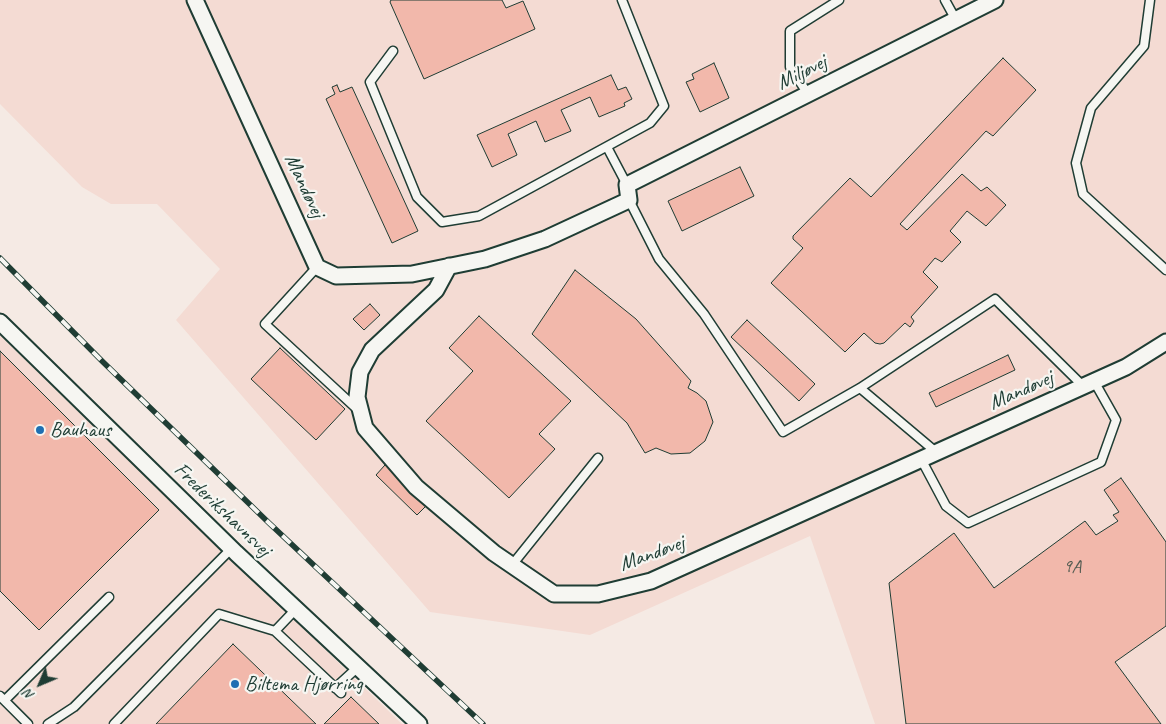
<!DOCTYPE html>
<html>
<head>
<meta charset="utf-8">
<style>
	body { margin:0 }
	#map { position:relative; width:1166px; height:724px; overflow:hidden; background:#f5eae4; font-family:Caveat,sans-serif }
	canvas { display:block }
	.north { position:absolute; left:15px; top:659px; width:50px; height:50px; -webkit-text-stroke:4px #f6f6f2; paint-order:stroke; rotate:225deg; font-size:14px; font-weight:700; line-height:20px; text-align:center; color:#1f3d34 }
	.north::after { content:''; display:block; margin:auto; width:18px; height:22px; background:#1f3d34; clip-path:polygon(50% 0,100% 100%,50% 72%,0 100%) }
</style>
</head>
<body>
<div id="map">
<canvas width="1166" height="724"></canvas>
<div class="north">N</div>
</div>
<script>
const ctx = document.querySelector('canvas').getContext('2d');
ctx.lineJoin = 'round';
function fillPath(path, color) {
  ctx.fillStyle = color;
  ctx.fill(path, 'evenodd');
}
function toPath(rows) {
  const path = new Path2D();
  for (const r of rows) {
    path.moveTo(r[0], r[1]);
    for (let i = 2; i < r.length; i += 2) path.lineTo(r[i], r[i + 1]);
  }
  return path;
}
function stroke(path, color, width, dash) {
  ctx.strokeStyle = color;
  ctx.lineWidth = width;
  ctx.lineCap = dash ? 'butt' : 'round';
  ctx.setLineDash(dash || []);
  ctx.stroke(path);
}
function drawText(font, color, halo, rows, align = 'center') {
  ctx.font = font + ' Caveat,sans-serif';
  ctx.lineWidth = 4.5;
  ctx.setLineDash([]);
  ctx.textBaseline = 'middle';
  ctx.strokeStyle = halo;
  ctx.fillStyle = color;
  for (const [text, x, y, turn = 0] of rows) {
    ctx.save();
    ctx.translate(x, y);
    ctx.rotate((+turn || 0) * Math.PI / 180);
    ctx.textAlign = isNaN(turn) ? turn : align;
    if (halo) ctx.strokeText(text, 0, 0);
    ctx.fillText(text, 0, 0);
    ctx.restore();
  }
}
const built = toPath([
	[0,0,1166,0,1166,724,875,724,810,536,590,635,430,612,176,320,220,269,157,204,111,204,82,187,0,104],
	[0,335,402,724,0,724]
]);
const building = toPath([
	[391,0,502,0,506,8,523,1,535,29,424,79,390,2,391,0],
	[1003,58,1036,90,993,136,986,131,900,224,907,230,962,174,981,191,987,187,1006,205,986,226,967,211,950,231,961,242,942,262,935,258,923,272,938,287,911,317,914,321,910,327,905,323,884,343,880,344,875,343,864,333,845,352,771,283,803,248,793,239,793,236,850,178,871,197,1003,58],
	[714,63,729,98,700,112,686,82,694,79,692,74,714,63],
	[611,75,618,90,626,87,632,99,624,103,625,106,599,117,590,97,561,110,571,131,545,142,536,121,508,134,517,155,492,167,477,135,611,75],
	[337,85,340,92,352,87,418,231,392,243,326,99,335,94,332,87,337,85],
	[740,167,754,196,682,231,668,201,740,167],
	[575,270,636,319,691,381,688,388,697,393,706,401,713,422,705,441,690,453,671,454,656,448,645,453,627,423,532,334,575,270],
	[370,304,380,315,364,330,353,319,370,304],
	[479,316,571,401,539,434,555,449,509,498,426,421,473,371,449,348,479,316],
	[747,320,815,384,799,401,731,337,747,320],
	[280,348,345,409,316,440,251,379,280,348],
	[0,351,159,510,39,630,0,591,0,351],
	[1008,355,1015,370,936,407,929,393,1008,355],
	[385,465,427,505,417,515,376,475,385,465],
	[1121,478,1166,542,1166,626,1115,662,1161,724,906,724,889,583,954,533,994,588,1085,521,1096,535,1118,521,1113,515,1119,512,1104,490,1121,478],
	[233,644,316,724,156,724,233,644],
	[351,697,379,724,324,724,351,697]
]);
const lane = toPath([
	[945,0,956,20],
	[1150,0,1144,46,1091,108,1076,163,1083,194,1166,270],
	[393,51,370,82,417,197,442,222,479,216,650,123,664,106,622,0],
	[808,94,790,67,790,31,839,0],
	[607,147,627,185],
	[629,200,659,259,704,314,783,432,860,388,995,299,1083,386],
	[317,267,265,324,357,409],
	[860,388,936,452],
	[921,459,946,506,968,523,1101,462,1116,420,1094,381],
	[512,565,598,458],
	[275,631,296,609],
	[335,688,358,667],
	[0,696,28,724],
	[5,700,109,597],
	[48,724,74,707,231,549],
	[114,724,219,614,275,631,341,693]
]);
const street = toPath([
	[195,0,317,267,336,276,412,274,485,259,545,239,629,200,627,185,995,0],
	[449,266,436,290,372,350,360,372,357,397,365,428,416,487,494,553,554,594,598,594,651,581,1126,367,1166,342],
	[0,322,236,553,419,724]
]);
const rail = toPath([
	[0,258,103,362,269,523,483,724]
]);
const markers = [
	[40,430,5,"#1f6fb2"],
	[235,684,5,"#1f6fb2"]
];
const numberNames = [
	["9A",1072,567]
];
const streetNames = [
	["Miljøvej",802,73,-27],
	["Mandøvej",304,186,65],
	["Mandøvej",1021,391,-24],
	["Frederikshavnsvej",222,510,44],
	["Mandøvej",652,554,-20]
];
const poiNames = [
	["Bauhaus",50,430],
	["Biltema Hjørring",245,684]
];
fillPath(built, '#f4dbd3');
fillPath(building, '#f2b8ab');
stroke(building, '#1f3d34', 1);
stroke(lane, '#1f3d34', 11);
stroke(street, '#1f3d34', 19);
stroke(lane, '#f6f6f2', 8);
stroke(street, '#f6f6f2', 15);
stroke(rail, '#1f3d34', 5.5);
stroke(rail, '#f6f6f2', 4, [11]);
for (const [x, y, r, color] of markers) {
  const dot = new Path2D();
  dot.arc(x, y, r, 0, 2 * Math.PI);
  ctx.fillStyle = color;
  ctx.fill(dot);
  stroke(dot, '#f6f6f2', 2);
}
drawText('19px', '#545c52', null, numberNames);
drawText('21px', '#1f3d34', '#f6f6f2', streetNames);
drawText('21px', '#1f3d34', '#f6f6f2', poiNames, 'left');
</script>
</body>
</html>
